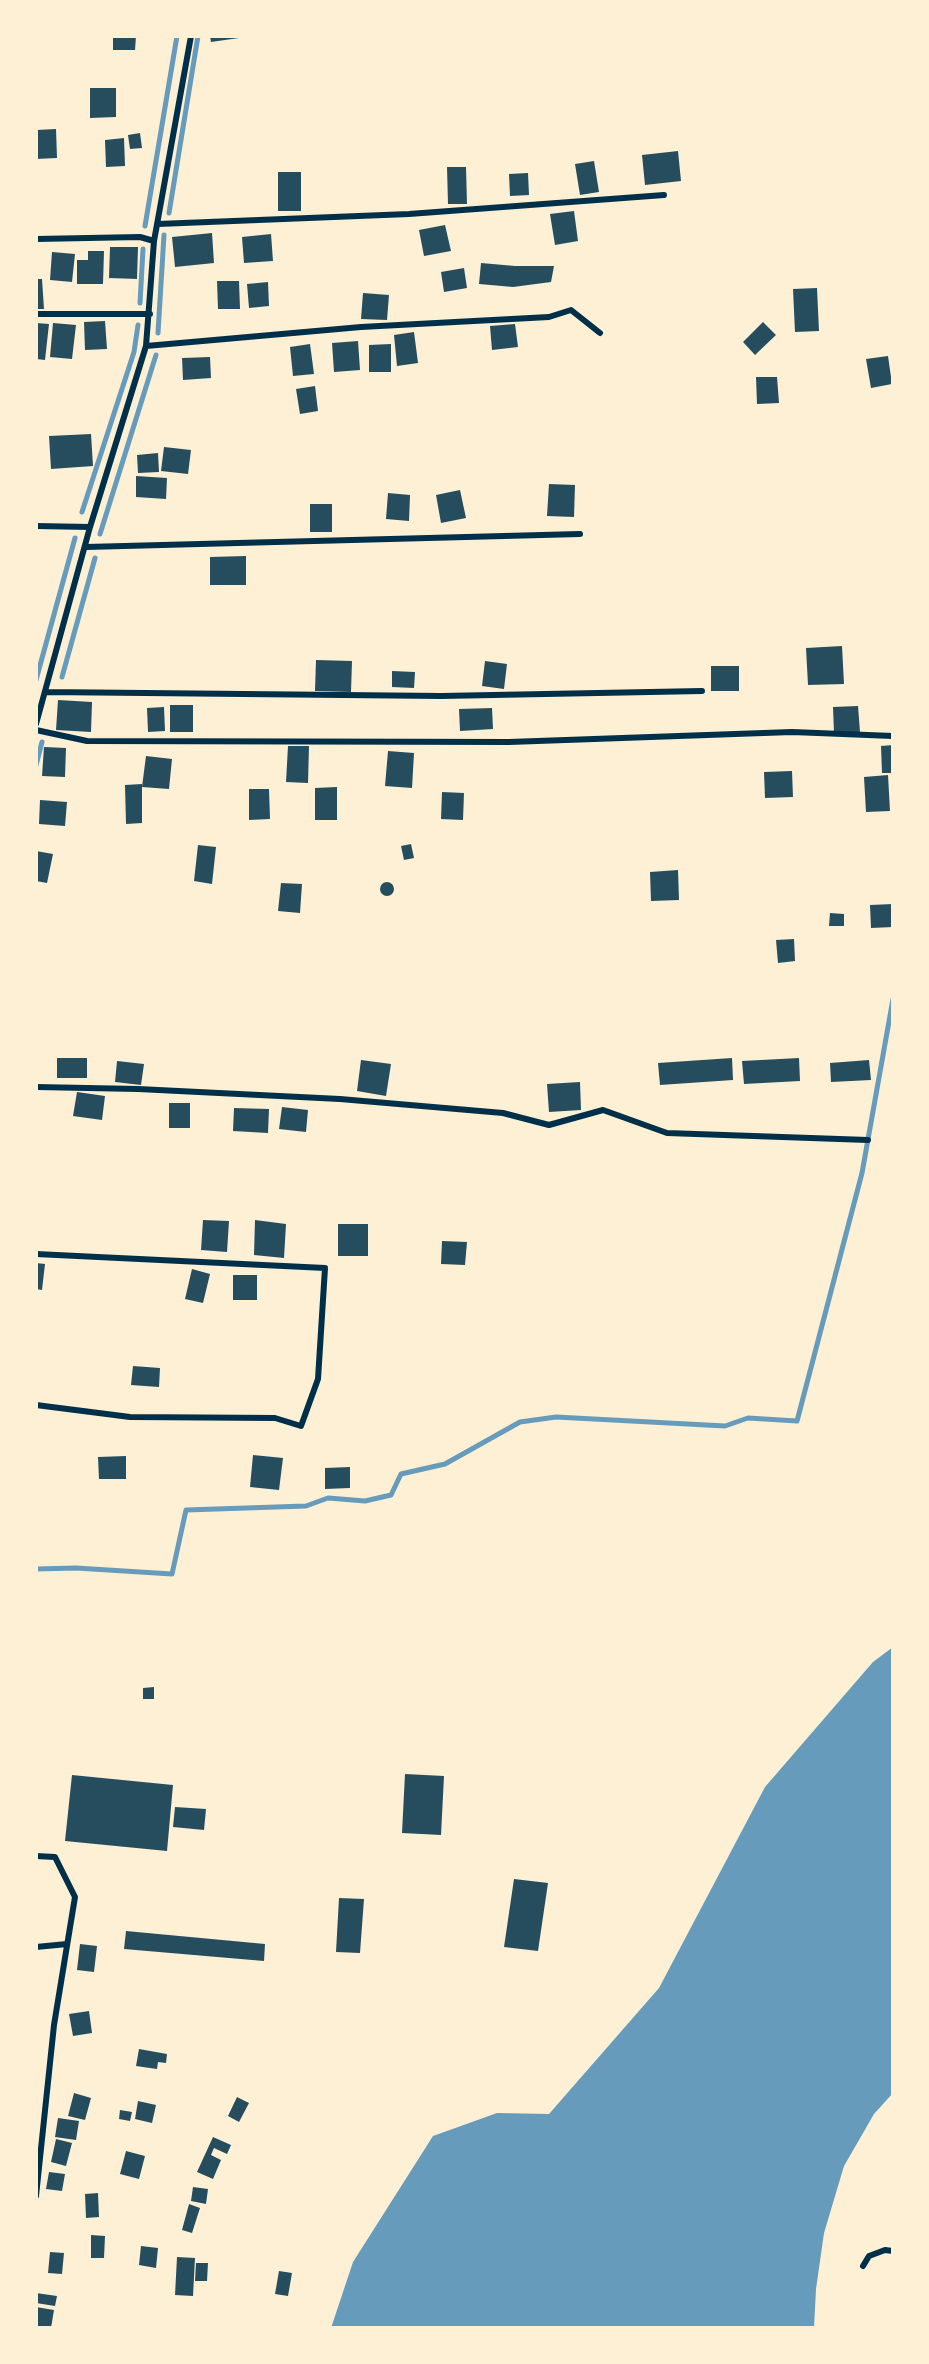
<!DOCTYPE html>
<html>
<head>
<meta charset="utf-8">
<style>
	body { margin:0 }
	#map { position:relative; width:929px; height:2364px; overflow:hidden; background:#fdf0d5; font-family:"DM Sans",sans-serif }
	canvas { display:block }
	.frame { position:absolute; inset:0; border:38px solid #fdf0d5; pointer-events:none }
</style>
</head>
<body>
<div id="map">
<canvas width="929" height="2364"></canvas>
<div class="frame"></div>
</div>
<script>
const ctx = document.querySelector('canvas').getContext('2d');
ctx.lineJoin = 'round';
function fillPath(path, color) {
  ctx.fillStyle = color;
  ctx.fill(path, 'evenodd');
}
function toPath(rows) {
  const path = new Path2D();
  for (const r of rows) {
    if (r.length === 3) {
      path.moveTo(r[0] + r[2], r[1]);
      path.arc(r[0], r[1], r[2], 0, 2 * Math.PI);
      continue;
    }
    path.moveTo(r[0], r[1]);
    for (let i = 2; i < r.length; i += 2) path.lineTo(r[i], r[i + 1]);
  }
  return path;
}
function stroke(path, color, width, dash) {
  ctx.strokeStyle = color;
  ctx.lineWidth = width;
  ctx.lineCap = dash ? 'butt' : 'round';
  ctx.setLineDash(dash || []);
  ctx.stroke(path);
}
const water = toPath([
	[893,1647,893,2093,874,2114,844,2166,824,2233,816,2289,814,2328,331,2328,353,2262,433,2136,497,2113,549,2114,659,1988,765,1787,873,1662]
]);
const stream = toPath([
	[169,213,198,36],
	[145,226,177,36],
	[140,303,143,249],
	[158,333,164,235],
	[82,512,134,352,138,325],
	[100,534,156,355],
	[62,677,95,558],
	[36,680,75,538],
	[36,765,42,742],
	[36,1569,76,1568,172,1574,186,1510,306,1506,328,1498,365,1501,391,1495,401,1474,445,1464,520,1422,556,1417,725,1426,748,1418,797,1421,862,1173,893,999]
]);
const building = toPath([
	[113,36,136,36,135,50,113,50],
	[210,36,246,36,246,37,211,42],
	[90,88,116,88,116,117,90,118],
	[56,129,57,158,36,159,36,130],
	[140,133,142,148,130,149,128,135],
	[124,138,125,166,106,167,105,140],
	[678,151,681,181,645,185,642,155],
	[594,161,599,192,580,195,575,164],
	[447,167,466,167,467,204,448,204],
	[278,172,301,172,301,211,278,211],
	[528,173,529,195,510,196,509,174],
	[574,211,578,241,555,245,550,214],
	[445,225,451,251,424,256,419,230],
	[212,233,214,263,175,267,172,237],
	[271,234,273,261,244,263,242,237],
	[110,247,138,247,137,279,109,278],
	[88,251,104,251,103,284,77,284,77,260,88,260],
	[52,252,75,254,72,282,50,280],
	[481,263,515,266,554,266,551,282,513,287,479,284],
	[464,268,467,288,444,292,441,272],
	[36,279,42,279,44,309,36,309],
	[217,281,239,281,240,309,218,309],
	[268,282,269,306,249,308,247,284],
	[817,288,819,331,795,332,793,289],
	[363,293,389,295,387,320,361,319],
	[105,321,107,349,85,350,84,322],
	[763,322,776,335,755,355,743,342],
	[36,323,49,324,45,360,36,359],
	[53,323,76,325,72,359,50,357],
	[515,324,518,347,492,350,490,326],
	[414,332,418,363,397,366,394,335],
	[358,341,360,370,334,372,332,343],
	[310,344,314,374,293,376,290,347],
	[391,344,391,372,369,372,369,345],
	[888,356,892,384,871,388,866,359],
	[210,357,211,378,183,380,182,358],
	[756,377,777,377,779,403,757,404],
	[315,386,318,411,300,414,296,389],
	[91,434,93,466,51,469,49,436],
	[164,447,191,450,188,474,161,471],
	[158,453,159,472,138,473,137,455],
	[136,476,167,478,166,499,136,497],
	[549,484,575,485,574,517,547,516],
	[460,490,466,518,441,523,436,495],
	[388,493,410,495,409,521,386,519],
	[310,504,332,504,332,532,310,532],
	[246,556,246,585,210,585,210,557],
	[842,646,844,684,808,685,806,648],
	[316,660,352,661,351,692,315,691],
	[485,661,507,664,504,689,482,686],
	[711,666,739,666,739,691,711,691],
	[392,671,415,672,414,688,392,687],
	[58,700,92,702,91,732,56,730],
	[170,705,193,705,193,732,170,732],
	[858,706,860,732,834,733,833,707],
	[164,707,165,731,148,732,147,708],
	[492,708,493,729,460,731,459,709],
	[893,745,893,773,882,773,881,746],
	[288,746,309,746,308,783,286,782],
	[44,747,66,748,65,777,42,776],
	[388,751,414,753,412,788,385,786],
	[146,756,172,759,169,789,142,787],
	[792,771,793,797,765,798,764,772],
	[888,775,890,811,866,812,864,777],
	[142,784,142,823,126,824,125,785],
	[337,787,337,820,315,820,315,788],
	[249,789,269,789,270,819,249,820],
	[442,792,464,793,463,820,441,819],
	[40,800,67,802,65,826,39,824],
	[411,844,414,858,404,860,401,846],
	[198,845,216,847,212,884,194,881],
	[36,851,53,854,47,883,36,881],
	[678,870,679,900,651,901,650,872],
	[387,889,7],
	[281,883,302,884,300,913,278,911],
	[893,904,893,927,871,928,870,905],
	[830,913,844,914,844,926,829,926],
	[794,939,795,961,778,963,776,940],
	[57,1058,87,1058,87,1078,57,1078],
	[732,1058,733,1080,660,1085,658,1063],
	[799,1058,800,1081,744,1084,742,1061],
	[361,1060,391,1064,386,1096,357,1091],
	[869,1060,871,1080,831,1082,830,1063],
	[117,1061,144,1064,141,1085,115,1082],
	[580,1082,581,1110,549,1112,547,1084],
	[77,1092,105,1096,102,1120,73,1116],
	[169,1103,190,1103,190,1128,169,1128],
	[282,1107,308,1110,306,1132,279,1129],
	[234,1108,269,1109,268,1133,233,1131],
	[203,1220,229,1221,227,1252,201,1250],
	[255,1220,286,1224,284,1258,254,1255],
	[338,1224,368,1224,368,1256,338,1256],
	[442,1241,467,1242,465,1265,441,1264],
	[36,1263,45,1264,42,1290,36,1289],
	[192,1269,210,1274,203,1303,185,1299],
	[233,1275,257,1275,257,1300,233,1300],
	[133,1366,160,1368,159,1387,131,1385],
	[253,1455,283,1458,279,1490,250,1487],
	[126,1456,126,1479,99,1479,98,1457],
	[350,1467,350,1488,325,1489,325,1468],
	[154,1687,154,1699,143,1699,143,1688],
	[405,1774,444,1776,441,1835,402,1833],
	[72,1775,173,1785,167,1851,65,1841],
	[175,1807,206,1809,204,1830,173,1827],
	[514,1879,548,1883,538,1951,504,1947],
	[339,1898,364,1899,360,1953,336,1952],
	[126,1931,265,1944,264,1961,124,1949],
	[80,1944,97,1946,94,1972,77,1970],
	[89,2011,92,2033,73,2036,69,2014],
	[139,2049,167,2054,166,2063,158,2062,157,2069,136,2066],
	[74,2093,91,2098,85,2120,68,2116],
	[237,2097,249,2103,239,2122,228,2116],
	[138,2101,156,2105,152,2123,135,2119],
	[120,2110,132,2112,130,2121,119,2119],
	[58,2118,79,2121,76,2140,55,2137],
	[213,2137,231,2145,227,2154,214,2148,211,2155,221,2160,213,2179,197,2172],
	[56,2139,72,2143,66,2166,51,2162],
	[126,2151,145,2156,139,2179,120,2174],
	[49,2172,65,2174,62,2191,46,2189],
	[193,2187,208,2189,206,2204,191,2201],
	[98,2193,99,2217,86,2218,85,2194],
	[189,2204,200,2208,192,2233,182,2230],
	[91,2235,105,2236,104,2258,91,2258],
	[141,2246,158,2248,156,2268,139,2265],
	[50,2252,64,2253,62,2274,48,2273],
	[177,2257,195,2258,193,2296,175,2295],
	[196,2263,208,2263,207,2281,195,2281],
	[279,2271,292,2273,288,2296,275,2294],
	[36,2293,57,2296,55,2306,36,2303],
	[36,2307,54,2310,51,2328,36,2327]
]);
const minor = toPath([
	[158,224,409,214,664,195],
	[36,239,140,237,154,241],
	[36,314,150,314],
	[146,346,361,327,549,317,571,310,600,333],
	[36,526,90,527],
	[86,547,580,534],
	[46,692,441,696,702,691],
	[36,724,90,527,146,346,154,241,191,36],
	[36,730,87,741,509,742,792,732,893,736],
	[36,1087,138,1089,340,1099,503,1113,549,1125,603,1110,667,1133,868,1140],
	[36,1254,325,1268,318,1379,301,1426,275,1418,130,1417,36,1405],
	[36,1856,55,1857,75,1897,54,2025,36,2196],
	[36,1947,67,1944],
	[863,2266,869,2256,885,2250,893,2251]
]);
fillPath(water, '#669bbc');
stroke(stream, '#669bbc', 5);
fillPath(building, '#264d5e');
stroke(minor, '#003049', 6);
</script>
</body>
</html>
